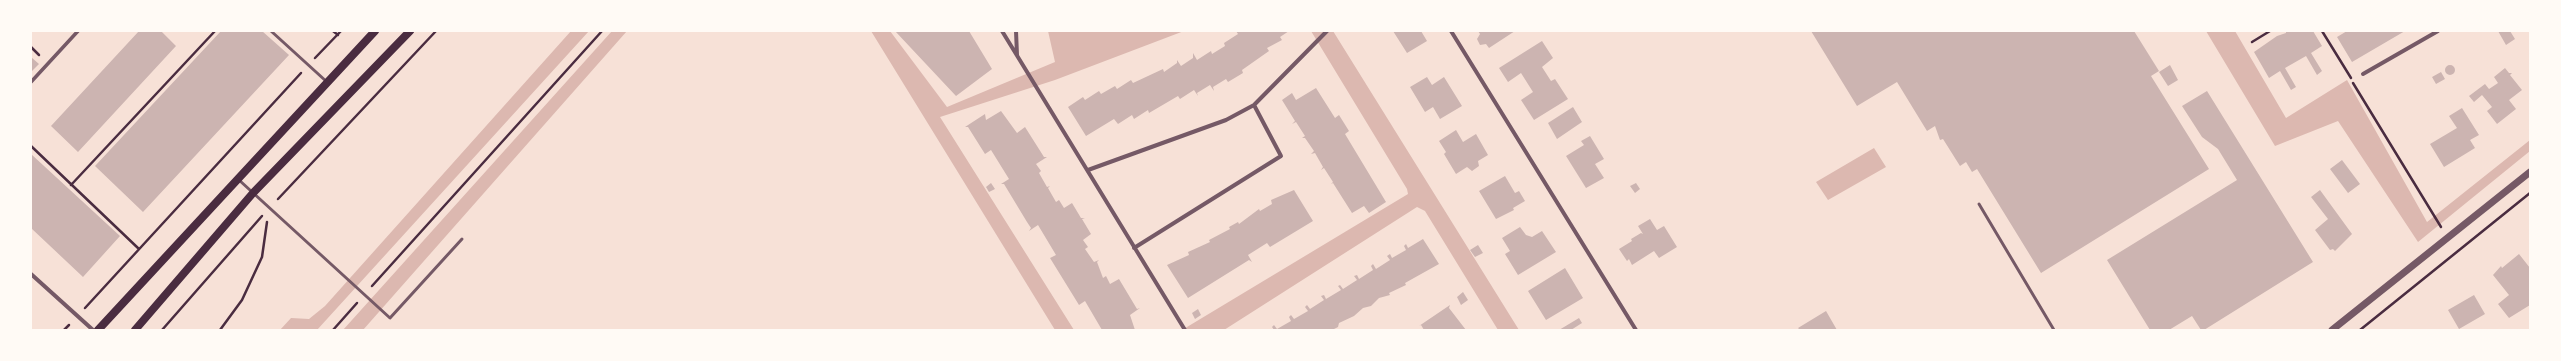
<!DOCTYPE html>
<html>
<head>
<meta charset="utf-8">
<style>
	body { margin:0 }
	#map { position:relative; width:2561px; height:361px; overflow:hidden; background:#f7e1d7; font-family:"Fira Sans",sans-serif }
	canvas { display:block }
	.frame { position:absolute; inset:0; border:32px solid #fffaf5; pointer-events:none }
</style>
</head>
<body>
<div id="map">
<canvas width="2561" height="361"></canvas>
<div class="frame"></div>
</div>
<script>
const ctx = document.querySelector('canvas').getContext('2d');
ctx.lineJoin = 'round';
function fillPath(path, color) {
  ctx.fillStyle = color;
  ctx.fill(path, 'evenodd');
}
function toPath(rows) {
  const path = new Path2D();
  for (const r of rows) {
    if (r.length === 3) {
      path.moveTo(r[0] + r[2], r[1]);
      path.arc(r[0], r[1], r[2], 0, 2 * Math.PI);
      continue;
    }
    path.moveTo(r[0], r[1]);
    for (let i = 2; i < r.length; i += 2) path.lineTo(r[i], r[i + 1]);
  }
  return path;
}
function stroke(path, color, width, dash) {
  ctx.strokeStyle = color;
  ctx.lineWidth = width;
  ctx.lineCap = dash ? 'butt' : 'round';
  ctx.setLineDash(dash || []);
  ctx.stroke(path);
}
const water = toPath([
	[571,31,589,31,317,330,280,330,291,318,309,319,325,306],
	[612,31,627,31,363,330,343,330],
	[871,31,890,31,947,107,1055,62,1048,31,1184,31,1055,80,940,117,1074,330,1055,330],
	[1311,31,1333,31,1519,330,1498,330,1425,211,1417,207,1224,330,1182,330,1408,194,1407,189],
	[2206,31,2235,31,2286,118,2347,80,2427,222,2530,140,2530,151,2418,242,2338,121,2275,146],
	[1874,148,1886,167,1828,200,1816,182]
]);
const building = toPath([
	[139,31,161,31,176,46,78,152,51,126],
	[221,31,262,31,289,55,143,212,95,166],
	[895,31,969,31,992,69,956,96],
	[1236,31,1289,31,1280,37,1282,40,1267,48,1269,51,1242,70,1243,73,1228,82,1226,79,1213,87,1214,91,1210,85,1197,93,1198,96,1194,90,1180,99,1178,96,1149,113,1148,110,1134,119,1132,115,1118,124,1114,119,1086,136,1068,107,1083,97,1085,100,1099,91,1101,94,1115,86,1117,89,1131,80,1133,83,1163,69,1164,72,1177,63,1177,60,1181,66,1193,58,1193,53,1197,60,1211,51,1212,54,1225,46,1224,43,1238,34],
	[1393,31,1421,31,1427,41,1407,53],
	[1478,31,1515,31,1489,48,1486,44,1480,45,1477,39,1480,34],
	[1811,31,2134,31,2159,71,2151,76,2209,169,2041,273,1977,169,1972,172,1966,162,1960,166,1943,139,1940,140,1935,126,1927,131,1897,82,1857,106],
	[2286,31,2313,31,2322,46,2311,53,2322,71,2317,75,2306,56,2285,68,2296,87,2291,90,2280,71,2269,78,2254,52,2277,36,2286,33],
	[2347,31,2405,31,2352,62,2337,37],
	[2498,31,2510,31,2515,39,2506,45],
	[1542,41,1553,58,1542,67,1551,81,1555,79,1568,99,1534,120,1521,100,1533,92,1521,73,1508,82,1499,68],
	[31,57,39,64,31,72],
	[2450,70,5],
	[2170,65,2178,80,2168,86,2159,72],
	[2505,68,2509,73,2512,73,2510,75,2522,90,2509,100,2516,109,2497,124,2487,111,2492,107,2482,95,2474,102,2469,96,2485,84,2489,89,2498,83,2494,77],
	[2441,72,2445,79,2436,84,2432,77],
	[1427,77,1432,85,1444,77,1462,106,1440,119,1433,107,1425,112,1410,87],
	[1316,88,1335,118,1339,115,1349,131,1345,134,1386,202,1369,213,1364,206,1352,213,1333,183,1331,184,1333,182,1324,168,1321,170,1323,167,1315,153,1311,154,1314,151,1305,138,1302,138,1305,136,1296,122,1292,124,1295,121,1282,100,1292,93,1296,100],
	[2207,91,2313,262,2204,330,2201,330,2192,316,2169,330,2150,330,2107,260,2237,180,2218,149,2202,137,2182,106],
	[1573,107,1582,122,1557,139,1548,123],
	[2462,108,2479,135,2470,140,2475,148,2444,167,2430,144,2457,128,2449,116],
	[1001,111,1017,133,1025,127,1044,157,1047,157,1036,164,1041,171,1039,173,1047,187,1050,186,1048,188,1056,202,1059,200,1064,208,1072,203,1081,218,1085,218,1082,219,1091,234,1083,240,1088,247,1085,249,1094,262,1099,260,1097,262,1103,278,1106,276,1110,284,1119,279,1137,309,1140,308,1130,315,1135,330,1102,330,1085,301,1079,305,1050,258,1056,255,1038,225,1029,231,1031,228,1027,222,1004,184,1001,184,1009,179,991,150,985,154,968,127,965,127,985,114,986,120],
	[1456,130,1463,142,1476,134,1488,155,1478,161,1479,166,1472,171,1467,167,1456,174,1444,154,1446,152,1439,141],
	[1590,136,1604,159,1595,164,1604,178,1586,188,1566,156,1584,145,1581,141],
	[31,154,120,236,83,277,31,228],
	[2342,160,2360,184,2348,193,2330,169],
	[1505,176,1515,193,1519,191,1525,201,1513,208,1514,210,1496,219,1479,191],
	[991,183,995,189,989,192,986,187],
	[1636,183,1640,189,1635,193,1630,186],
	[1294,190,1313,221,1270,247,1267,243,1248,255,1252,262,1249,260,1188,298,1167,265,1189,255,1188,252,1210,242,1209,240,1230,229,1229,227,1238,222,1239,224,1259,209,1260,211,1272,204,1271,200],
	[2320,190,2352,234,2335,251,2333,249,2330,250,2315,230,2328,219,2311,197],
	[1650,219,1657,230,1664,226,1677,247,1659,258,1654,251,1632,265,1629,259,1627,261,1619,249,1632,241,1631,239,1641,233,1643,234,1638,226],
	[1520,227,1526,235,1532,237,1542,231,1556,252,1518,275,1505,254,1510,251,1502,238],
	[1423,239,1439,264,1405,283,1406,285,1389,293,1390,295,1379,298,1371,306,1363,308,1354,316,1339,323,1338,327,1332,330,1274,330,1272,327,1274,325,1277,329,1291,321,1289,317,1291,315,1294,319,1308,311,1305,307,1307,305,1310,309,1324,300,1321,296,1324,295,1326,299,1341,290,1338,286,1340,285,1343,289,1357,280,1354,276,1357,275,1359,279,1373,270,1371,266,1373,264,1376,269,1390,260,1387,256,1390,254,1392,258,1406,250,1404,246,1406,244,1408,248],
	[1478,245,1483,253,1475,257,1470,250],
	[2519,254,2530,268,2530,305,2509,318,2498,304,2509,295,2493,275,2501,266,2502,268],
	[1565,268,1583,298,1546,320,1528,291],
	[1463,292,1468,300,1461,305,1457,297],
	[2474,295,2485,314,2459,329,2448,310],
	[1450,305,1449,308,1466,330,1424,330,1421,325,1419,326],
	[1198,309,1201,315,1195,319,1192,313],
	[1826,311,1837,330,1800,330,1798,328],
	[1579,318,1582,323,1571,330,1559,330]
]);
const path = toPath([
	[333,31,338,35],
	[2322,31,2351,78],
	[2252,42,2270,31],
	[31,47,39,55],
	[315,58,341,31],
	[2353,83,2441,227],
	[31,146,139,249],
	[71,185,215,31],
	[278,199,436,31],
	[372,286,602,31],
	[85,308,301,73],
	[64,330,69,325],
	[162,330,262,216],
	[220,330,242,300,262,257,267,222],
	[333,330,357,303],
	[2360,330,2530,193]
]);
const service = toPath([
	[271,31,327,82],
	[239,180,390,318,462,239],
	[1979,204,2054,330]
]);
const pedestrian = toPath([
	[31,82,78,31]
]);
const minor = toPath([
	[1002,31,1185,330],
	[1016,31,1017,55],
	[1451,31,1636,330],
	[2363,74,2438,31],
	[1088,170,1226,120,1254,105,1327,31],
	[1134,248,1281,156,1254,105],
	[31,274,93,330]
]);
const tertiary = toPath([
	[2332,330,2530,172]
]);
const secondary = toPath([
	[98,330,375,31],
	[135,330,253,193,410,31]
]);
fillPath(water, '#dcb8b0');
fillPath(building, '#ccb4b1');
stroke(path, '#4a2c40', 2.5);
stroke(service, '#755966', 3);
stroke(pedestrian, '#755966', 3.5);
stroke(minor, '#755966', 4);
stroke(tertiary, '#755966', 7);
stroke(secondary, '#4a2c40', 8);
</script>
</body>
</html>
